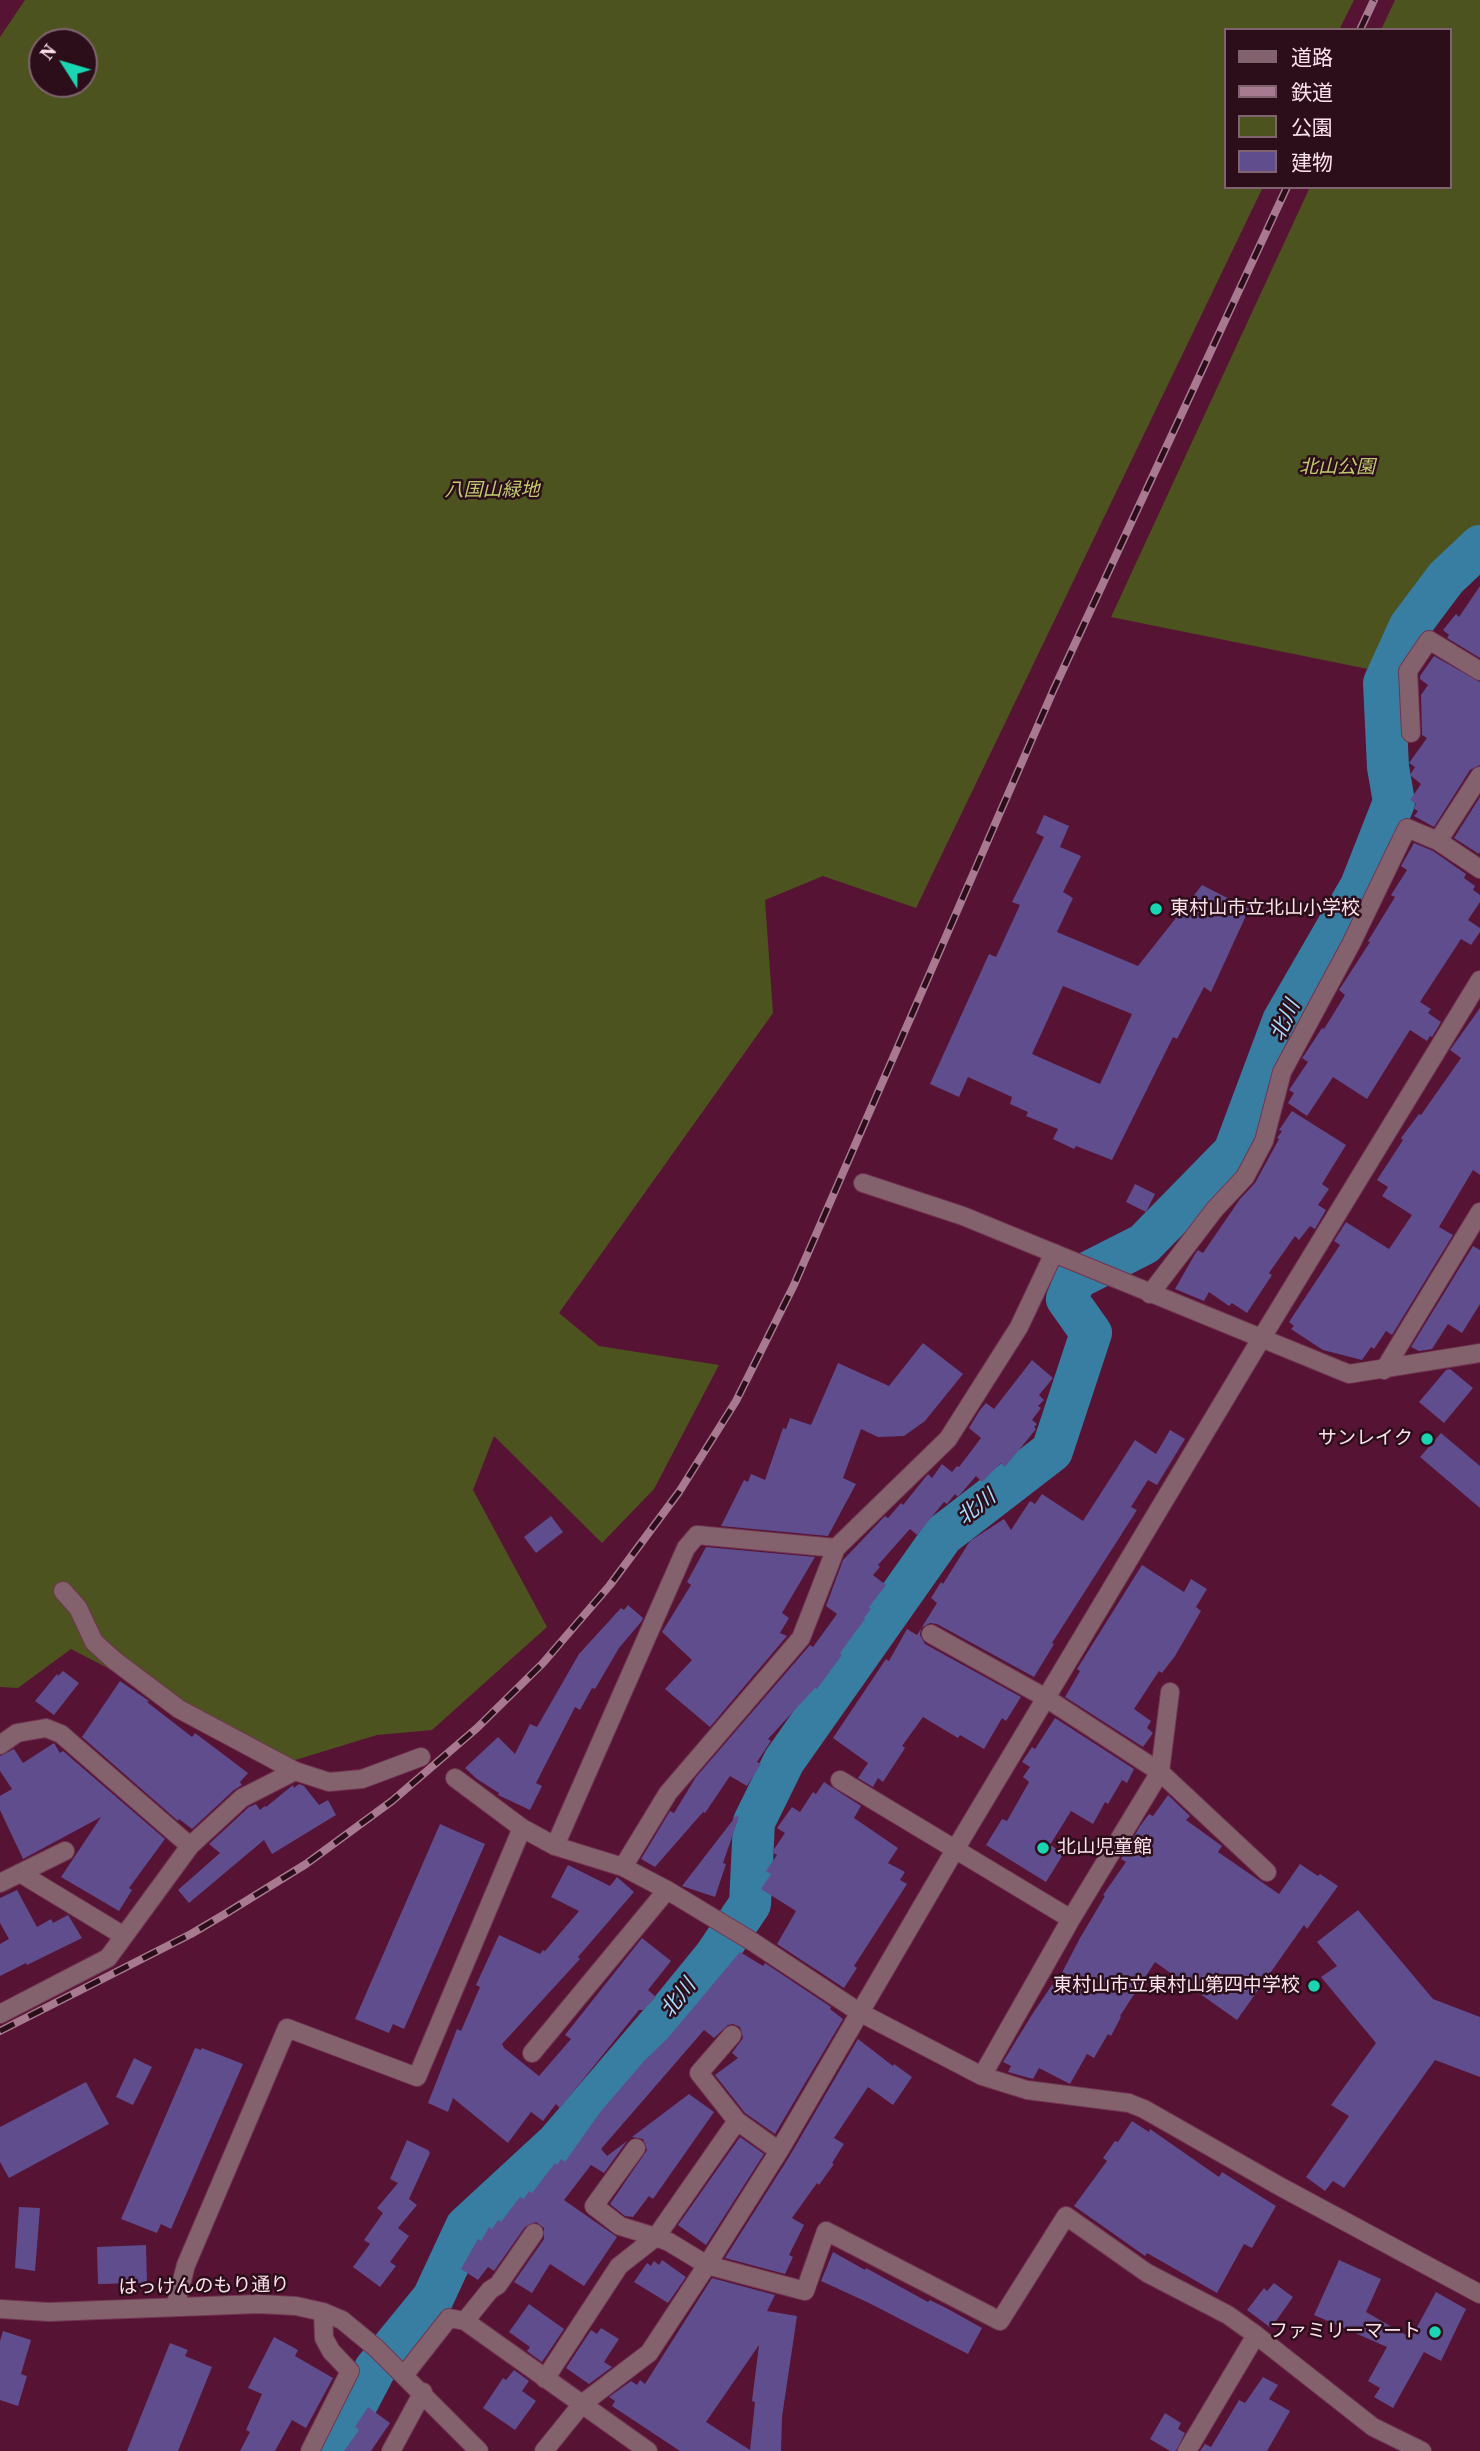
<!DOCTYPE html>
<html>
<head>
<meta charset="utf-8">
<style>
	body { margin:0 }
	#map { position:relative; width:1480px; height:2451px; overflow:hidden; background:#561334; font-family:"Source Serif 4","Noto Sans JP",serif }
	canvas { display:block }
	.legend { position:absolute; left:1224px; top:28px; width:228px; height:161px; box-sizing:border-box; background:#2b0e1a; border:2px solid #7f636e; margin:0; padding:9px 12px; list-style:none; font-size:21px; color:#fce2eb }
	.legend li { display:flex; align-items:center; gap:14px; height:35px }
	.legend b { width:35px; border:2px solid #7f636e }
	.north { position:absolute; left:28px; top:28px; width:70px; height:70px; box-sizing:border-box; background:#2b0e1a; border:2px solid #7f636e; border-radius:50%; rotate:307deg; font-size:19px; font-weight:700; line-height:28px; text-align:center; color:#fce2eb }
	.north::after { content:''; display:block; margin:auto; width:24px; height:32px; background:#19d5b2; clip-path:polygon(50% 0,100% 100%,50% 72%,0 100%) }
</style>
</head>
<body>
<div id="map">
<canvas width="1480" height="2451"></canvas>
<ul class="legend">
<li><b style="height:9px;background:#83626e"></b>道路</li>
<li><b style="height:9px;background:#a87a8f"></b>鉄道</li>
<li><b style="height:19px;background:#4d531e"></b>公園</li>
<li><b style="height:19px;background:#5f4d8e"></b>建物</li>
</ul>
<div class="north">N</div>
</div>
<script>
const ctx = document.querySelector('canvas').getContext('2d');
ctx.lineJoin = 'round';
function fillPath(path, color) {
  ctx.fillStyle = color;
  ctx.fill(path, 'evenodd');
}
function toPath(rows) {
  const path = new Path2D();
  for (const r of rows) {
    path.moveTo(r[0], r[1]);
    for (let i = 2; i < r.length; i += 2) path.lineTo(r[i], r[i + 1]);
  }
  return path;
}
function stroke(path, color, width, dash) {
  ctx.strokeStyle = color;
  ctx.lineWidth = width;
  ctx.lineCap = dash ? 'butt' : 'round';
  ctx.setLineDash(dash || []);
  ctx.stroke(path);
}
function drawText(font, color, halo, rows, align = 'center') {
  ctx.font = font + ' "Source Serif 4","Noto Sans JP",serif';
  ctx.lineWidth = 5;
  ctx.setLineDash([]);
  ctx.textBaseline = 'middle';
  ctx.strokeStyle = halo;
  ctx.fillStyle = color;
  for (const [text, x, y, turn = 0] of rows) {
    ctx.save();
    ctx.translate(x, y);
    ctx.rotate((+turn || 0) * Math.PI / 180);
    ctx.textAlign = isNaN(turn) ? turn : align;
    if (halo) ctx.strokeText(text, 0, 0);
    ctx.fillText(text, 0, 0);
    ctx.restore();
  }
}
const green = toPath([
	[25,0,1354,0,1339,30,1226,30,1226,187,1263,187,916,908,823,876,765,900,773,1013,559,1313,599,1346,719,1365,654,1489,602,1543,494,1436,473,1490,547,1627,432,1730,377,1735,289,1762,71,1649,18,1688,0,1687,0,37],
	[42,42,84,42,84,84,42,84],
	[1395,0,1480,0,1480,526,1401,603,1368,669,1111,617,1310,187,1450,187,1450,30,1381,30]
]);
const river = toPath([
	[332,2451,375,2369,433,2298,466,2227,557,2143,671,2010,715,1956,750,1904,754,1822,784,1761,943,1535,1052,1451,1091,1333,1067,1299,1075,1279,1144,1244,1234,1152,1283,1021,1361,886,1394,802,1388,767,1384,683,1410,626,1446,578,1480,546]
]);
const building = toPath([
	[1480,586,1480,658,1447,638,1449,635,1443,630,1456,614,1459,617],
	[1434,656,1480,682,1480,765,1470,770,1434,827,1414,816,1418,811,1413,808,1416,804,1410,800,1421,784,1410,775,1415,767,1409,763,1427,738,1422,735,1421,695,1428,685,1420,679,1420,676],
	[1480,797,1480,852,1479,854,1454,838],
	[1044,815,1069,826,1060,847,1081,856,1063,892,1073,898,1057,932,1138,966,1202,885,1249,909,1211,992,1204,987,1177,1039,1173,1037,1112,1160,1076,1146,1074,1149,1053,1139,1058,1129,1026,1116,1028,1112,1010,1104,1012,1097,968,1077,959,1097,930,1084,989,954,996,957,1020,905,1012,902,1044,837,1036,833],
	[1063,986,1132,1014,1100,1084,1032,1054],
	[1414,843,1433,851,1466,874,1464,878,1475,886,1473,890,1480,895,1480,902,1468,920,1480,928,1480,932,1471,945,1461,939,1420,1002,1431,1009,1428,1013,1441,1022,1432,1037,1430,1036,1427,1041,1410,1030,1367,1099,1333,1077,1307,1116,1288,1103,1294,1093,1289,1090,1308,1062,1302,1058,1305,1054,1322,1028,1324,1029,1345,995,1339,990,1370,942,1368,941,1395,897,1391,895,1407,870,1401,866],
	[1480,1008,1480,1175,1473,1170,1439,1227,1453,1235,1392,1335,1386,1331,1374,1349,1371,1347,1362,1360,1323,1350,1291,1329,1294,1326,1289,1322,1340,1245,1334,1241,1346,1222,1389,1249,1412,1215,1382,1196,1388,1187,1377,1180,1403,1140,1401,1138,1419,1114,1421,1115,1461,1058,1450,1050],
	[1292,1111,1346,1145,1322,1184,1329,1189,1318,1205,1326,1210,1315,1229,1310,1226,1299,1240,1295,1236,1269,1273,1272,1275,1247,1313,1232,1303,1229,1306,1209,1292,1204,1301,1175,1289,1195,1254,1198,1250,1203,1253,1240,1199,1255,1183,1279,1139,1277,1138,1282,1131,1279,1130],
	[1135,1184,1155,1194,1146,1212,1126,1202],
	[1473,1246,1480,1250,1480,1304,1462,1333,1448,1324,1432,1349,1419,1351,1411,1347],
	[923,1343,963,1374,925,1421,904,1436,878,1437,861,1429,843,1478,856,1484,828,1536,721,1526,744,1480,748,1482,751,1474,765,1480,783,1428,786,1429,790,1418,811,1425,838,1363,889,1386],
	[1032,1360,1053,1378,1039,1395,1044,1400,1038,1406,1041,1408,1032,1420,1037,1424,1034,1427,1036,1429,1023,1445,1005,1467,1001,1463,982,1482,976,1476,958,1497,955,1494,947,1504,944,1502,917,1535,910,1529,878,1565,880,1567,873,1575,886,1585,869,1607,871,1609,864,1618,865,1619,840,1653,842,1655,817,1689,815,1688,768,1739,771,1741,757,1762,761,1764,747,1786,730,1776,705,1813,703,1812,655,1867,641,1859,670,1811,674,1813,696,1777,810,1645,813,1647,837,1614,826,1606,843,1560,885,1516,888,1518,901,1503,903,1505,928,1474,932,1478,942,1464,952,1472,957,1466,959,1467,981,1438,969,1428,980,1410,986,1403,994,1409],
	[1450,1369,1473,1388,1444,1423,1419,1402,1446,1370],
	[1170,1430,1185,1439,1157,1485,1148,1480,1131,1507,1137,1510,1052,1643,1054,1644,1034,1677,937,1624,930,1623,921,1628,920,1635,925,1644,1021,1697,1006,1721,1002,1718,984,1749,960,1735,958,1738,923,1717,902,1746,905,1748,883,1782,878,1778,873,1787,858,1778,868,1763,833,1738,886,1659,889,1661,907,1629,917,1635,937,1603,931,1598,941,1582,943,1584,970,1541,1004,1519,1011,1530,1030,1501,1035,1504,1042,1494,1083,1521,1135,1440,1156,1454],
	[1441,1433,1480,1466,1480,1508,1420,1457],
	[551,1516,563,1532,536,1553,524,1537],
	[706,1547,815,1557,782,1613,789,1618,780,1633,787,1636,710,1727,665,1689,692,1660,662,1632,691,1585,687,1582],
	[1142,1565,1184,1592,1191,1579,1207,1589,1196,1607,1201,1611,1175,1656,1162,1673,1159,1671,1134,1709,1151,1721,1147,1728,1153,1733,1143,1747,1065,1697,1080,1671,1077,1669],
	[628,1605,643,1618,641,1622,619,1648,595,1689,592,1688,580,1710,575,1707,536,1783,542,1786,530,1810,498,1795,499,1793,477,1779,465,1768,498,1737,515,1754,530,1724,537,1727,579,1654,621,1608,624,1610],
	[63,1671,79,1683,54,1715,35,1701,57,1674,58,1676],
	[120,1681,149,1701,147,1702,192,1737,195,1733,248,1773,240,1782,242,1785,234,1790,192,1829,179,1819,178,1821,82,1737],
	[1055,1718,1134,1769,1127,1783,1122,1780,1108,1804,1105,1802,1093,1824,1071,1811,1050,1845,1064,1853,1046,1882,986,1845,1002,1819,1007,1821,1029,1782,1023,1777,1030,1767,1022,1762,1032,1747,1035,1749],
	[54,1743,60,1753,63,1751,165,1839,129,1888,132,1890,119,1911,61,1877,101,1817,23,1859,0,1810,0,1796,12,1789,0,1771,0,1756,14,1749,23,1763],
	[824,1782,861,1806,854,1818,898,1848,888,1863,905,1872,900,1880,907,1884,854,1966,857,1968,844,1988,777,1944,796,1911,761,1889,771,1874,766,1871,777,1855,772,1852,785,1833,777,1828,792,1807,800,1812,813,1792,816,1794],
	[299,1784,304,1786,319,1805,328,1800,336,1815,272,1854,264,1840,189,1903,178,1890,220,1853,209,1844,249,1807,256,1804,260,1810,265,1806,266,1807,293,1785,294,1788],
	[1168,1795,1190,1816,1186,1820,1222,1846,1218,1852,1279,1894,1300,1864,1318,1876,1320,1874,1338,1886,1307,1929,1304,1925,1237,2020,1155,1962,1120,2016,1121,2017,1111,2036,1108,2034,1094,2058,1087,2054,1070,2084,1039,2068,1033,2079,1008,2072,1011,2066,1003,2062,1033,2013,1052,1985,1055,1986,1080,1938,1105,1896,1103,1895,1126,1862,1121,1859,1140,1826,1149,1814,1153,1816],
	[736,1816,739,1817,723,1863,726,1864,715,1897,682,1886],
	[440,1824,485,1844,404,2029,393,2024,389,2033,355,2019],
	[568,1865,610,1886,617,1877,634,1892,578,1957,580,1959,502,2044,504,2048,539,2076,571,2039,565,2035,642,1938,671,1961,648,1990,656,1997,643,2010,639,2010,560,2108,556,2104,543,2121,531,2112,508,2143,453,2098,448,2112,428,2103,457,2029,461,2031,480,1987,476,1985,499,1935,540,1954,543,1950,545,1951,579,1911,551,1897],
	[17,1890,37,1927,51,1919,53,1923,68,1915,82,1938,27,1965,26,1963,0,1976,0,1944,9,1939,0,1923,0,1898],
	[1358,1910,1433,1999,1480,2017,1480,2077,1435,2060,1344,2188,1333,2181,1325,2191,1306,2177,1349,2116,1331,2105,1376,2043,1321,1977,1337,1966,1317,1942],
	[740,1952,763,1966,765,1963,831,2007,830,2009,843,2019,775,2134,745,2113,715,2075,738,2058,732,2053,743,2038,740,2027,733,2024,728,2025,714,2038,704,2030,601,2149,607,2156,627,2141,604,2173,591,2165,564,2200,617,2237,584,2286,550,2264,532,2293,514,2282,544,2239,544,2228,536,2222,525,2227,494,2271,488,2267,478,2280,461,2269,478,2239,481,2241,489,2227,492,2229,498,2220,501,2222,520,2197,524,2199,529,2191,532,2193,555,2163,557,2165,561,2159,565,2162,601,2111,645,2060,667,2039],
	[858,2039,893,2066,894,2064,912,2077,893,2105,868,2087,834,2138,844,2144,832,2163,834,2164,819,2185,817,2183,792,2218,804,2225,789,2255,793,2257,785,2274,725,2258,789,2157],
	[195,2048,201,2050,202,2048,243,2064,171,2229,161,2224,157,2233,121,2219],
	[134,2058,152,2067,133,2105,116,2097],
	[86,2082,109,2124,9,2178,0,2162,0,2127],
	[689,2094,714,2112,653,2199,649,2196,633,2217,625,2216,610,2204,647,2150,643,2139,632,2137],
	[1132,2121,1149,2132,1150,2129,1219,2177,1222,2172,1276,2206,1252,2248,1244,2244,1217,2293,1147,2253,1145,2256,1074,2206,1107,2161,1103,2158,1115,2141,1118,2142],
	[740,2137,764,2154,706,2245,678,2225],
	[407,2140,428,2150,430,2153,409,2199,417,2205,398,2228,409,2236,390,2262,396,2266,380,2287,353,2267,370,2244,364,2240,383,2213,377,2208,398,2183,390,2179],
	[19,2207,40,2208,35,2271,15,2268],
	[146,2245,147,2283,98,2284,97,2247],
	[833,2252,865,2270,866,2268,928,2302,930,2300,948,2309,982,2328,968,2354,869,2303,821,2281],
	[662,2260,686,2277,668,2303,634,2282,647,2263,651,2266,654,2261,659,2265],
	[1339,2260,1381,2279,1366,2312,1411,2338,1436,2292,1466,2309,1441,2361,1424,2352,1393,2408,1374,2397,1380,2388,1368,2381,1387,2347,1314,2315],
	[712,2278,775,2295,767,2311,797,2316,782,2417,781,2451,680,2451,612,2406,615,2401,609,2397,631,2381,637,2385,640,2380,645,2384],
	[759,2345,752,2401,755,2402,750,2450,706,2422],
	[1274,2283,1293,2297,1271,2328,1247,2310,1264,2288,1267,2291],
	[529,2304,564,2329,542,2362,527,2351,530,2347,509,2332],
	[601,2328,619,2339,604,2362,612,2367,589,2384,566,2368,591,2330,597,2334],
	[3,2331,31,2340,21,2374,27,2376,18,2406,0,2400,0,2341],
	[274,2337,298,2350,295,2356,333,2378,306,2428,292,2420,275,2451,240,2451,250,2432,246,2430,262,2394,248,2388],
	[170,2343,188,2350,185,2356,212,2367,178,2451,127,2451],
	[514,2370,529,2381,522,2391,536,2401,515,2430,483,2408,503,2378,506,2380],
	[1263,2377,1278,2385,1269,2399,1290,2411,1267,2451,1200,2451,1205,2444,1211,2447,1239,2400,1245,2403],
	[368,2407,390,2423,371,2451,344,2451,359,2430,355,2427],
	[1165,2413,1181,2423,1178,2429,1185,2433,1176,2451,1170,2451,1150,2439]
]);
const minor = toPath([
	[1411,733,1408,671,1429,640,1480,671],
	[1438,841,1480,776],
	[863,1183,963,1216,1349,1374,1480,1353],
	[1150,1294,1215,1209,1245,1177,1264,1141,1282,1072,1351,944,1407,828,1438,841,1480,869],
	[1384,1370,1480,1212],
	[63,1591,78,1608,94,1642,115,1661,179,1709,295,1771],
	[931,1634,1046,1698,1160,1772,1267,1872],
	[0,1745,17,1733,46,1728,61,1734,190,1846],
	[840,1780,1071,1919,1160,1772,1170,1692],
	[522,1828,555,1846,623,1867,667,1890,753,1942,859,2012,982,2076,1027,2090,1129,2103,1144,2109,1281,2187,1480,2294],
	[555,1846,686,1548,697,1535,836,1548],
	[623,1867,668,1793,801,1638,836,1548,948,1439,1019,1327,1054,1253],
	[20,1873,124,1936],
	[0,1883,65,1851],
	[0,2014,108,1958,190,1846,242,1798,295,1771,329,1782,362,1779,421,1757],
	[532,2053,667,1890],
	[982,2076,1071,1919],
	[737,2121,779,2151],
	[636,2148,594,2206,620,2226,656,2237,737,2121,699,2073,732,2035],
	[175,2307,186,2265,287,2028,417,2077,522,1828,455,1778],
	[0,2309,49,2312,259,2304,296,2306,323,2312,342,2320,376,2348,479,2451],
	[465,2321,490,2290,498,2285,534,2233],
	[405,2374,449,2318,465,2321,648,2451],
	[545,2379,619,2266,656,2237,669,2242,707,2265,805,2291,826,2231,1000,2321,1066,2216,1147,2273,1228,2315,1256,2335],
	[310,2451,350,2371,331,2351,324,2338,323,2312],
	[391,2451,423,2392],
	[544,2451,582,2404,649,2353,707,2265,779,2151,956,1848,1261,1339,1480,980],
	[1187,2451,1256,2335,1373,2427,1422,2451]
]);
const rail = toPath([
	[1360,30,1374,0],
	[0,2031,191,1934,225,1914,306,1864,392,1801,477,1728,543,1663,610,1585,679,1492,736,1401,794,1285,1053,691,1287,187]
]);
const markers = [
	[1156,909,7,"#19d5b2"],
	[1427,1439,7,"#19d5b2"],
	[1043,1848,7,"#19d5b2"],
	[1314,1986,7,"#19d5b2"],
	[1435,2332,7,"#19d5b2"]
];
const parkNames = [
	["北山公園",1337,468],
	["八国山緑地",492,491]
];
const poiNames = [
	["東村山市立北山小学校",1170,909,"left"],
	["サンレイク",1413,1439],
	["北山児童館",1057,1848,"left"],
	["東村山市立東村山第四中学校",1300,1986],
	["ファミリーマート",1421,2332]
];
const streetNames = [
	["はっけんのもり通り",204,2287,-1]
];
const waterNames = [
	["北川",1286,1021,-65],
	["北川",977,1508,-38],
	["北川",679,1999,-52]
];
fillPath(green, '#4d531e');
stroke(river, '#387ea3', 42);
fillPath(building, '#5f4d8e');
stroke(minor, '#713451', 20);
stroke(minor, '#83626e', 18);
stroke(rail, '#a87a8f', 8);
stroke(rail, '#2b0e1a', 5, [16]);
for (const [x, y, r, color] of markers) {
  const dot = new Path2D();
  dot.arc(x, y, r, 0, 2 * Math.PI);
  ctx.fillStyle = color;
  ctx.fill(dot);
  stroke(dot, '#2b0e1a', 2.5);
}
drawText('italic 19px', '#bfcb6c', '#2b0e1a', parkNames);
drawText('19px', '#fce2eb', '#2b0e1a', poiNames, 'right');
drawText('19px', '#fce2eb', '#2b0e1a', streetNames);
drawText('italic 21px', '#a6ddfe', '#2b0e1a', waterNames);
</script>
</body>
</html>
